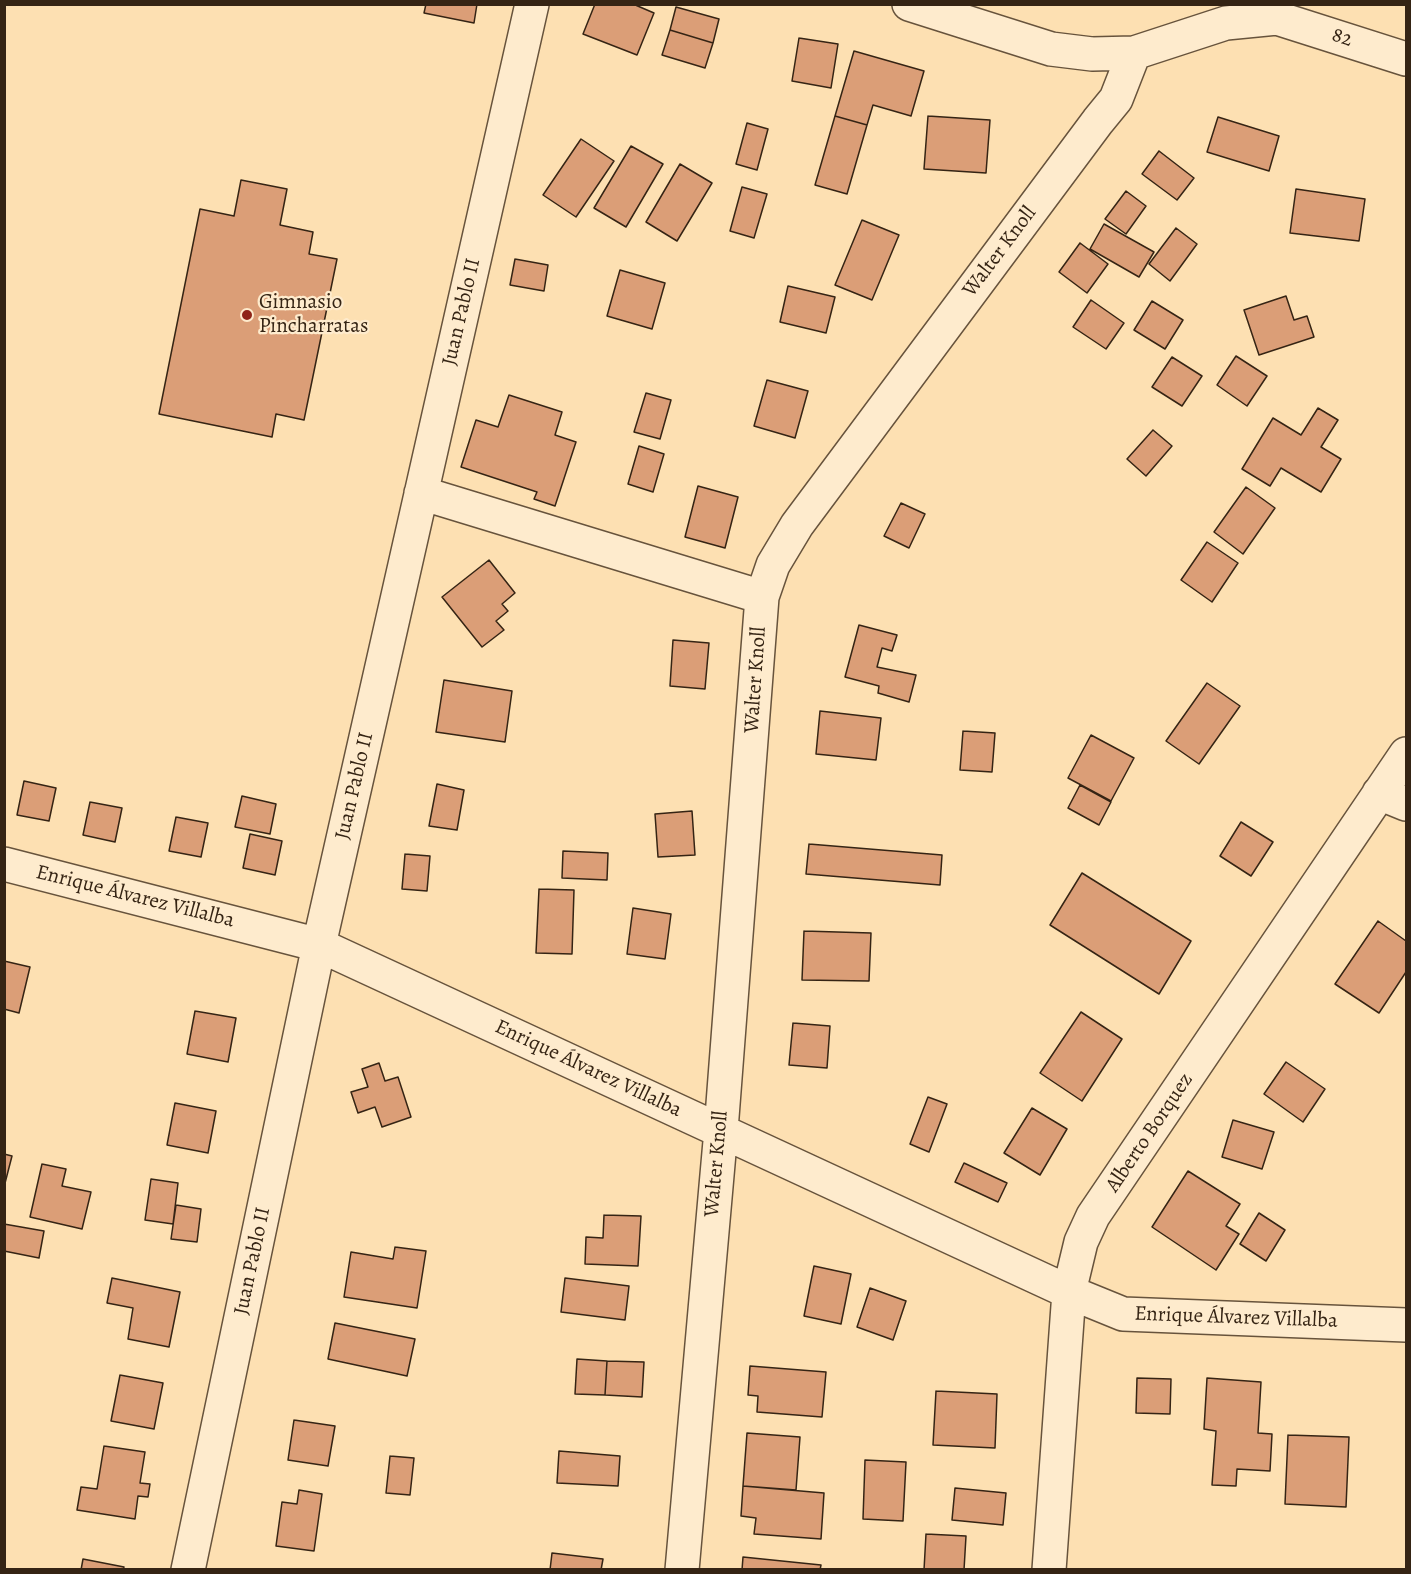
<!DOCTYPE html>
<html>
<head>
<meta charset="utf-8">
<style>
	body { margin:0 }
	#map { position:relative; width:1411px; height:1574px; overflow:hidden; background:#fde0b2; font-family:Alegreya,serif }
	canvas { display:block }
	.frame { position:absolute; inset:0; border:6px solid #352414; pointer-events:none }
</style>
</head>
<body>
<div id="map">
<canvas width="1411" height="1574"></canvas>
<div class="frame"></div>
</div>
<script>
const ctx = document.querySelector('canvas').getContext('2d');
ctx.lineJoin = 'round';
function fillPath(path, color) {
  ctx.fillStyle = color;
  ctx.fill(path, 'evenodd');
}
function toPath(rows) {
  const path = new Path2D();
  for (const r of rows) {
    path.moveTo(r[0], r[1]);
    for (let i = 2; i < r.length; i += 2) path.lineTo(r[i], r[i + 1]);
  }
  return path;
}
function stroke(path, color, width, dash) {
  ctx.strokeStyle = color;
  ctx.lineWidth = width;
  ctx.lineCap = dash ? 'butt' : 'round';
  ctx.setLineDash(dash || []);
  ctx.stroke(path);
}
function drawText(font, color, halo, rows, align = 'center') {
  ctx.font = font + ' Alegreya,serif';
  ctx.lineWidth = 4.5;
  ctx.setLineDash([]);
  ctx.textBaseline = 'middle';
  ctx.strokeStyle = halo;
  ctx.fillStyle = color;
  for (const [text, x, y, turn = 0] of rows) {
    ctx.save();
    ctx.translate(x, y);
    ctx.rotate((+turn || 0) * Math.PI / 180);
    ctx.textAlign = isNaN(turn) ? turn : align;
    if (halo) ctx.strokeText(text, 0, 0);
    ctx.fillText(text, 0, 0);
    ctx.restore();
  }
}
const building = toPath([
	[426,4,477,4,474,23,424,13,426,4],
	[595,4,633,4,654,13,637,55,583,34,595,4],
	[676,7,719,19,713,43,670,30,676,7],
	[670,30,713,43,705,68,662,55,670,30],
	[799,38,838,44,831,88,792,81,799,38],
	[854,51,924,71,911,116,873,105,867,125,835,116,854,51],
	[835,116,867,125,847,194,815,185,835,116],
	[928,116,990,120,986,173,924,169,928,116],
	[1218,117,1279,136,1269,171,1207,152,1218,117],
	[747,123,768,129,757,170,736,164,747,123],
	[581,139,614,161,576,217,543,195,581,139],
	[631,146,663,164,626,227,594,208,631,146],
	[1159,151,1194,178,1177,200,1142,174,1159,151],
	[680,164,712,183,677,241,646,222,680,164],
	[241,180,287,189,280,225,313,232,309,254,337,259,304,420,276,414,272,437,159,414,200,209,234,216,241,180],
	[742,187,767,194,754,238,730,231,742,187],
	[1296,189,1365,199,1359,241,1290,233,1296,189],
	[1126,191,1146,206,1126,234,1105,219,1126,191],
	[862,220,899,235,872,300,835,285,862,220],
	[1104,224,1154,252,1139,277,1090,249,1104,224],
	[1176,228,1197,244,1170,281,1149,264,1176,228],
	[1080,243,1108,264,1087,293,1059,272,1080,243],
	[515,259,548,265,544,291,510,285,515,259],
	[620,270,665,283,652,329,607,316,620,270],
	[788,286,835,297,826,333,780,322,788,286],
	[1286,296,1294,320,1307,316,1314,337,1259,355,1244,310,1286,296],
	[1091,300,1124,323,1106,349,1073,327,1091,300],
	[1152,301,1183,320,1165,349,1134,330,1152,301],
	[1236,356,1267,376,1247,406,1217,385,1236,356],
	[1172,357,1202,376,1182,406,1152,387,1172,357],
	[767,380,808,391,795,438,754,426,767,380],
	[646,393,671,400,660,439,634,432,646,393],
	[509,395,562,412,555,435,576,442,555,506,534,499,537,492,461,467,476,420,498,427,509,395],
	[1318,408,1338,420,1321,447,1341,459,1321,492,1281,468,1270,486,1242,469,1273,418,1301,435,1318,408],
	[1153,430,1172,446,1146,476,1127,459,1153,430],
	[639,446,664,454,653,492,628,484,639,446],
	[698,486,738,497,725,548,685,537,698,486],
	[1246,487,1275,508,1243,554,1214,532,1246,487],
	[901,503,925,514,909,548,884,536,901,503],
	[1207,542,1238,563,1212,602,1181,580,1207,542],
	[489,560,515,593,502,604,508,611,496,621,504,630,482,647,442,597,489,560],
	[859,625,897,635,892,651,882,648,877,667,916,675,909,702,878,693,879,686,845,677,859,625],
	[673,640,709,643,705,689,670,686,673,640],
	[444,680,512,691,505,742,436,732,444,680],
	[1207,683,1240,706,1199,764,1166,741,1207,683],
	[820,711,881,718,876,760,816,754,820,711],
	[963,731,995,733,992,772,960,770,963,731],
	[1091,735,1134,758,1111,801,1068,778,1091,735],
	[24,781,56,788,49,821,17,815,24,781],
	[437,784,464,790,457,830,429,826,437,784],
	[1080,785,1111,802,1099,825,1068,808,1080,785],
	[242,796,276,804,270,834,235,827,242,796],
	[90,802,122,808,115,842,83,835,90,802],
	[692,811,695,855,658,857,655,814,692,811],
	[176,817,208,823,201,857,169,851,176,817],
	[1241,822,1273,842,1251,876,1220,856,1241,822],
	[250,834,282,841,275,875,243,868,250,834],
	[809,844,942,855,940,885,806,874,809,844],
	[563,851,608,853,607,880,562,878,563,851],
	[405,854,430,856,427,891,402,889,405,854],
	[1082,873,1191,941,1159,994,1050,925,1082,873],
	[539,889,574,890,572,954,536,953,539,889],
	[633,908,671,914,665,959,627,954,633,908],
	[1378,921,1406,941,1406,972,1379,1013,1335,984,1378,921],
	[804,931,871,933,869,981,802,980,804,931],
	[4,961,30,967,19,1013,4,1009,4,961],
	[195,1011,236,1018,228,1062,187,1054,195,1011],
	[1081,1012,1122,1039,1082,1101,1040,1073,1081,1012],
	[793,1023,830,1026,827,1068,789,1065,793,1023],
	[1286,1062,1325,1089,1303,1122,1264,1094,1286,1062],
	[379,1063,385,1081,398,1077,411,1117,382,1127,375,1107,358,1113,351,1092,368,1087,362,1069,379,1063],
	[928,1097,947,1104,929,1152,910,1144,928,1097],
	[175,1103,216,1111,208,1153,167,1145,175,1103],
	[1032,1108,1067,1129,1040,1175,1004,1153,1032,1108],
	[1233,1120,1274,1132,1262,1169,1222,1157,1233,1120],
	[4,1154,12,1156,4,1187,4,1154],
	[964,1163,1007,1183,998,1202,955,1182,964,1163],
	[42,1164,66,1169,62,1186,91,1192,82,1229,30,1217,42,1164],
	[1188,1171,1240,1204,1226,1226,1239,1234,1216,1270,1152,1227,1188,1171],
	[151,1179,178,1183,173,1224,145,1220,151,1179],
	[176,1205,201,1209,197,1242,171,1239,176,1205],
	[1259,1213,1285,1230,1266,1261,1240,1244,1259,1213],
	[604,1215,641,1216,638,1266,585,1264,586,1237,603,1238,604,1215],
	[4,1224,44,1231,39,1258,4,1251,4,1224],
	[395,1247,426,1251,417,1308,344,1297,351,1252,393,1259,395,1247],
	[814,1266,851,1274,841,1324,804,1316,814,1266],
	[112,1278,180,1292,169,1347,128,1339,133,1308,107,1303,112,1278],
	[565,1278,629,1286,625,1320,561,1312,565,1278],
	[870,1288,906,1301,893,1340,857,1327,870,1288],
	[335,1323,415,1339,407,1376,328,1359,335,1323],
	[577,1359,607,1361,605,1395,575,1394,577,1359],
	[607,1361,644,1362,642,1397,605,1395,607,1361],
	[750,1366,826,1372,822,1417,757,1412,758,1396,748,1395,750,1366],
	[120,1375,163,1383,154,1429,111,1421,120,1375],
	[1137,1378,1171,1379,1170,1414,1136,1413,1137,1378],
	[1207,1378,1261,1382,1258,1433,1272,1434,1270,1471,1237,1469,1236,1486,1212,1485,1216,1431,1204,1429,1207,1378],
	[936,1391,997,1394,995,1448,933,1445,936,1391],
	[294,1420,335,1426,328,1466,288,1460,294,1420],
	[747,1433,800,1437,796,1490,743,1486,747,1433],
	[1288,1435,1349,1437,1346,1507,1285,1504,1288,1435],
	[104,1446,145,1452,140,1483,150,1484,148,1497,138,1496,135,1519,77,1510,81,1487,97,1489,104,1446],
	[559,1451,620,1456,618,1486,557,1483,559,1451],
	[390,1456,414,1458,410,1495,386,1493,390,1456],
	[865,1460,906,1462,903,1521,863,1519,865,1460],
	[743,1486,824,1493,821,1539,754,1534,756,1518,741,1516,743,1486],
	[955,1488,1006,1493,1003,1525,952,1520,955,1488],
	[299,1490,322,1494,314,1551,276,1546,282,1502,297,1504,299,1490],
	[926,1534,966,1536,964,1570,924,1570,926,1534],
	[552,1553,603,1559,601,1570,550,1570,552,1553],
	[743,1557,821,1565,820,1570,742,1570,743,1557],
	[83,1559,124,1567,123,1570,81,1570,83,1559]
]);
const minor = toPath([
	[909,4,1051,49,1092,54,1134,53],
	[421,493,762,597],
	[1379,793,1406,804],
	[4,864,319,945,1069,1292,1123,1314,1406,1325],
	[188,1570,319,945,532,4],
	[682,1570,721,1130,762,597,773,565,797,525,1098,121,1116,99,1134,53,1226,23,1277,18,1406,59],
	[1049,1570,1069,1292,1081,1242,1093,1216,1406,754]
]);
const markers = [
	[247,315,6,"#8f2418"]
];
const streetNames = [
	["82",1342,38,18],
	["Walter Knoll",1000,252,-53],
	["Juan Pablo II",462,312,-77],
	["Walter Knoll",756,680,-86],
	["Juan Pablo II",355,786,-77],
	["Enrique Álvarez Villalba",135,897,14],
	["Enrique Álvarez Villalba",588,1069,25],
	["Alberto Borquez",1150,1133,-56],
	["Walter Knoll",717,1164,-85],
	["Juan Pablo II",253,1261,-78],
	["Enrique Álvarez Villalba",1236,1318,2]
];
const poiNames = [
	["Gimnasio",259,303],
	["Pincharratas",259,327]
];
fillPath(building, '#db9e77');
stroke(building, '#352414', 1.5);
stroke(minor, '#67533c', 36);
stroke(minor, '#feebcd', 33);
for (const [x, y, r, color] of markers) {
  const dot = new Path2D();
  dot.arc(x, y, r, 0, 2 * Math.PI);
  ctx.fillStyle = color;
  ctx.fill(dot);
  stroke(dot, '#feebcd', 2);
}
drawText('21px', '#352414', '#feebcd', streetNames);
drawText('21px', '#352414', '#feebcd', poiNames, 'left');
</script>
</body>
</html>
